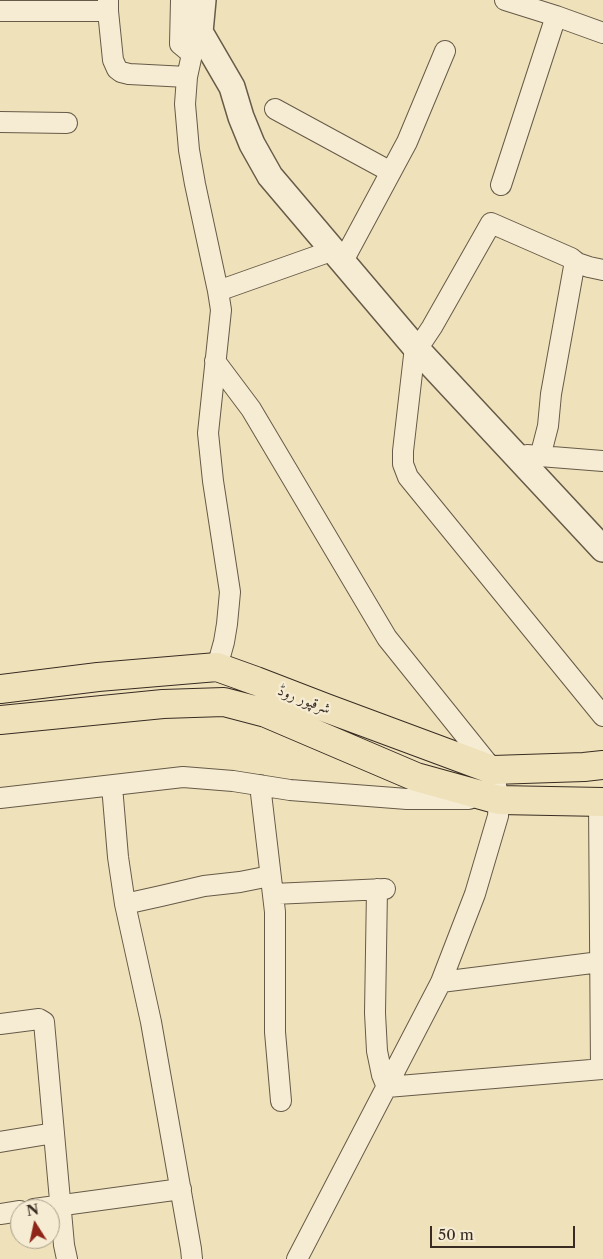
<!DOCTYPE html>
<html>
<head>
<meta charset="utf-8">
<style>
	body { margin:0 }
	#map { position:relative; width:603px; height:1259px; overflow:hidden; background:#efe2bb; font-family:"Libre Caslon Text",serif }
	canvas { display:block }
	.north { position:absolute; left:10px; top:1199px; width:50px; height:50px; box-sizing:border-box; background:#f5ecd3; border:1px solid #a99f8c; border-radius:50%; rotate:350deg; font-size:14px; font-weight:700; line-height:20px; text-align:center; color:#382c22 }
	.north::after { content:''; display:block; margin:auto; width:18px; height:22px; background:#8f2418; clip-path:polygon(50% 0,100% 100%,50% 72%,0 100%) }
	.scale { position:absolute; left:430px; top:1226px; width:145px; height:22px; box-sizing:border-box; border:2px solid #382c22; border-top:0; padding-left:6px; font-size:15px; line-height:18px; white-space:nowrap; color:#382c22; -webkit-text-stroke:4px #f5ecd3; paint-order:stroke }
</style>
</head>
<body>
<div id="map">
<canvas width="603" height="1259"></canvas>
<div class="north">N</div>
<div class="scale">50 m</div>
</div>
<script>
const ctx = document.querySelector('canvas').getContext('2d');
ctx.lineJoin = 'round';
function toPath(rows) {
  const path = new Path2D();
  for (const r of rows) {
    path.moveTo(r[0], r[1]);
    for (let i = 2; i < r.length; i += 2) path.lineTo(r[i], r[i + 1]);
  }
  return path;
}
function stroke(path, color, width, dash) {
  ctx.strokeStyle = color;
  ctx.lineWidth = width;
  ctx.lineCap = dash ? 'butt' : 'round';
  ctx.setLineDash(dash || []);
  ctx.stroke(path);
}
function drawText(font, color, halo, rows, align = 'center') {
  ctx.font = font + ' "Libre Caslon Text",Amiri,serif';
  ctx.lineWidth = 4.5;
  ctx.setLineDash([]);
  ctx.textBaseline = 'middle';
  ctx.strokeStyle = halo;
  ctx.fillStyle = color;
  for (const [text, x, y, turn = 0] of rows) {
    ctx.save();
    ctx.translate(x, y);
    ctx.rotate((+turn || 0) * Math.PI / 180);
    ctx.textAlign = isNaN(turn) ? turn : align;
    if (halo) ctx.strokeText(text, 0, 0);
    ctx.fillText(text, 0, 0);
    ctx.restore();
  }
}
const minor = toPath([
	[108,0,108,11,113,60,117,69,121,72,129,74,187,77],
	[181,0,180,44,192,54],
	[505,0,556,16,603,33],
	[0,11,108,11],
	[200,32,192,54,187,77,185,104,189,150,195,184,218,291],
	[275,109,391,172],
	[0,122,67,123],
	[501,185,556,16],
	[343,261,407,142,445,51],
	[603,270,589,267,577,263,571,258,491,223,432,327,424,339,415,347,403,451,403,464,408,477,603,716],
	[215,361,251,409,387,638,493,770,499,800,498,816,475,894,441,982,297,1259],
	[527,455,603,461],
	[540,457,548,426,551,394,575,261],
	[217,667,224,642,227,624,230,592,213,481,208,433,221,310,218,291,334,250],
	[260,785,275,912,275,1032,281,1101],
	[112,786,118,857,125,904,151,1022,191,1249,192,1259],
	[0,798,183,777,233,781,290,790,407,799,469,799],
	[599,803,601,1069],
	[377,889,375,1013,377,1051,382,1075,387,1087,603,1069],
	[273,894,385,889],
	[125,904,161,896,204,886,240,882,270,876],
	[441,982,600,962],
	[0,1024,39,1019,44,1022,64,1245,67,1259],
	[0,1142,54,1133],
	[34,1209,181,1189],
	[0,1214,20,1211]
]);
const tertiary = toPath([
	[203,0,200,32,232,87,241,117,252,144,270,176,415,347,603,549]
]);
const primary = toPath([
	[0,689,98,677,217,667,256,681,326,708,493,770,584,767,603,765],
	[0,720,163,704,224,702,266,713,416,777,499,800,603,802]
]);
const streetNames = [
	["شرقپور روڈ",304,700,21]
];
stroke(minor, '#665a48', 22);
stroke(tertiary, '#665a48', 28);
stroke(primary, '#382c22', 30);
stroke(minor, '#f5ecd3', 20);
stroke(tertiary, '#f5ecd3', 25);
stroke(primary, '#efe2bb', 28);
drawText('15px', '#382c22', '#f5ecd3', streetNames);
</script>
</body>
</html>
